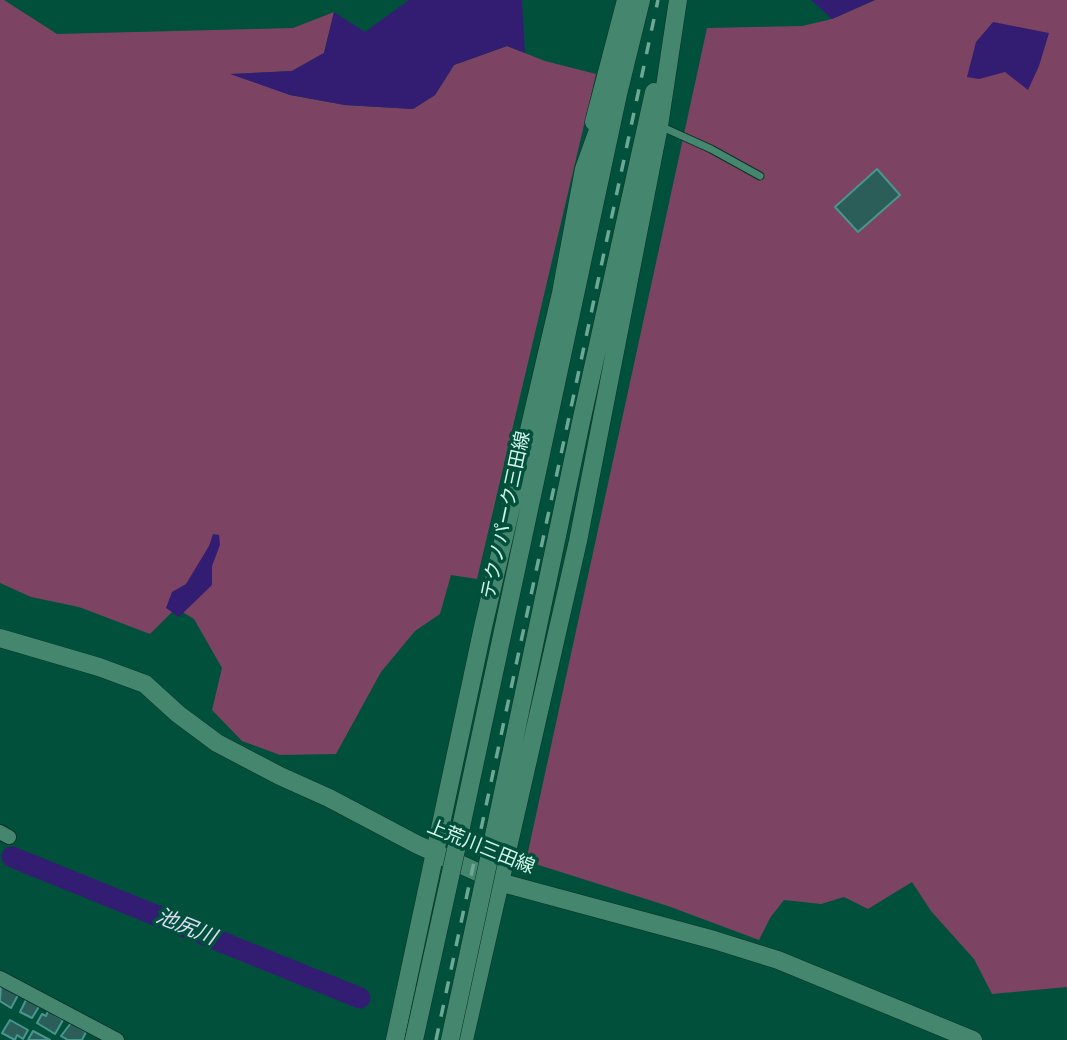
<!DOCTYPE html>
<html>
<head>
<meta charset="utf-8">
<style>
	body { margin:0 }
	canvas { display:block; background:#00503b }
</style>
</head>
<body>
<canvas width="1067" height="1040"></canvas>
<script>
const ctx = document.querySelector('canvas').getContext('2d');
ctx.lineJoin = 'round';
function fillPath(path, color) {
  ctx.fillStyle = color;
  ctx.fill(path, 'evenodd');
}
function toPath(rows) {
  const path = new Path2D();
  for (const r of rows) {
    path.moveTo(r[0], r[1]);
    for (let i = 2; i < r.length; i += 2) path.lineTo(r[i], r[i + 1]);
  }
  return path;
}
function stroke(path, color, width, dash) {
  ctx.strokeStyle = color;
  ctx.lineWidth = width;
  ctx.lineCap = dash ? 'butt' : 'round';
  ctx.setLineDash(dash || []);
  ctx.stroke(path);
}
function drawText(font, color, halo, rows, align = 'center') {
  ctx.font = font + ' Mulish,"Noto Sans JP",sans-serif';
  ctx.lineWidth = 7;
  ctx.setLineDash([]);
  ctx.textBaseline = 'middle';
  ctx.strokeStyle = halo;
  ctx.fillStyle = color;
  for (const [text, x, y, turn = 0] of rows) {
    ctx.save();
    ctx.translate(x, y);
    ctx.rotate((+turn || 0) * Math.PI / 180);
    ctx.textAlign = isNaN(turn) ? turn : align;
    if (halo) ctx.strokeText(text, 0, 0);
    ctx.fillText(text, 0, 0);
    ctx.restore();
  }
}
const green = toPath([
	[0,0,4,0,57,34,293,28,334,12,324,53,292,71,233,74,290,95,345,105,413,109,435,95,454,65,507,46,545,61,596,74,477,579,451,575,440,614,415,631,381,672,336,754,280,755,242,741,212,710,222,668,194,619,176,608,150,634,79,607,31,597,0,583],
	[875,0,1067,0,1067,987,992,994,974,959,931,911,912,882,868,909,844,897,821,904,784,900,770,918,759,940,668,906,526,861,707,28,802,26,832,19]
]);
const water = toPath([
	[409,0,522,0,525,53,507,46,454,65,435,95,413,109,345,105,290,95,230,74,292,71,324,53,334,12,365,32],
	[811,0,875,0,832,19],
	[993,22,1049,33,1039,66,1028,90,1005,72,979,79,967,77,976,42],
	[213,534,219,535,220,545,212,566,212,585,179,617,166,608,172,592,186,584,209,546]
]);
const river = toPath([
	[12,857,360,998]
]);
const building = toPath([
	[877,169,900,195,858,232,835,207,877,169],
	[1,985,18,995,11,1008,0,1001,1,985],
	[27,998,40,1005,32,1018,20,1012,27,998],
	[48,1011,63,1020,55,1034,37,1023,42,1014,46,1016,48,1011],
	[10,1020,28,1030,23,1039,17,1035,15,1040,2,1033,10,1020],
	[71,1023,86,1032,82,1040,68,1040,61,1036,71,1023],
	[33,1031,50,1040,28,1040,33,1031]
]);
const lane = toPath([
	[660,126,711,149,760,176]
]);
const street = toPath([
	[0,832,9,837],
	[0,978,117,1040]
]);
const secondary = toPath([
	[594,122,626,0],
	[0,638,99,667,145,684,178,714,217,743,280,776,329,798,416,844,499,882,714,940,778,960,973,1040],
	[461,827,618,94,641,0],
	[493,840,581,422,654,92],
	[395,1040,483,627,561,293,584,169,602,119,618,94],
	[464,1040,578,541,659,126,678,0]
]);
const rail = toPath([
	[436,1040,658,0]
]);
const secondaryBridge = toPath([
	[414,1040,461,827],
	[450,1040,493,840]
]);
const streetNames = [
	["テクノパーク三田線",506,515,-78],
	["上荒川三田線",481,847,22]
];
const waterNames = [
	["池尻川",186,927,22]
];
fillPath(green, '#7d4362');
fillPath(water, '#331d73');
stroke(river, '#331d73', 21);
fillPath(building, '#2b5d59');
stroke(building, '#479690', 2);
stroke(lane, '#0c3125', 9);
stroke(street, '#0c3125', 16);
stroke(secondary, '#0c3125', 19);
stroke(lane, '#44866e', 7);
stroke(street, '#44866e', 14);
stroke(secondary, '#44866e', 18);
stroke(rail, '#6fa795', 3.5, [12, 12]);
stroke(secondaryBridge, '#0c3125', 19, []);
stroke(secondaryBridge, '#44866e', 18);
drawText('19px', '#d5f6e8', '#00503b', streetNames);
drawText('italic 21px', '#dddcf5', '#00503b', waterNames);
</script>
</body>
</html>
